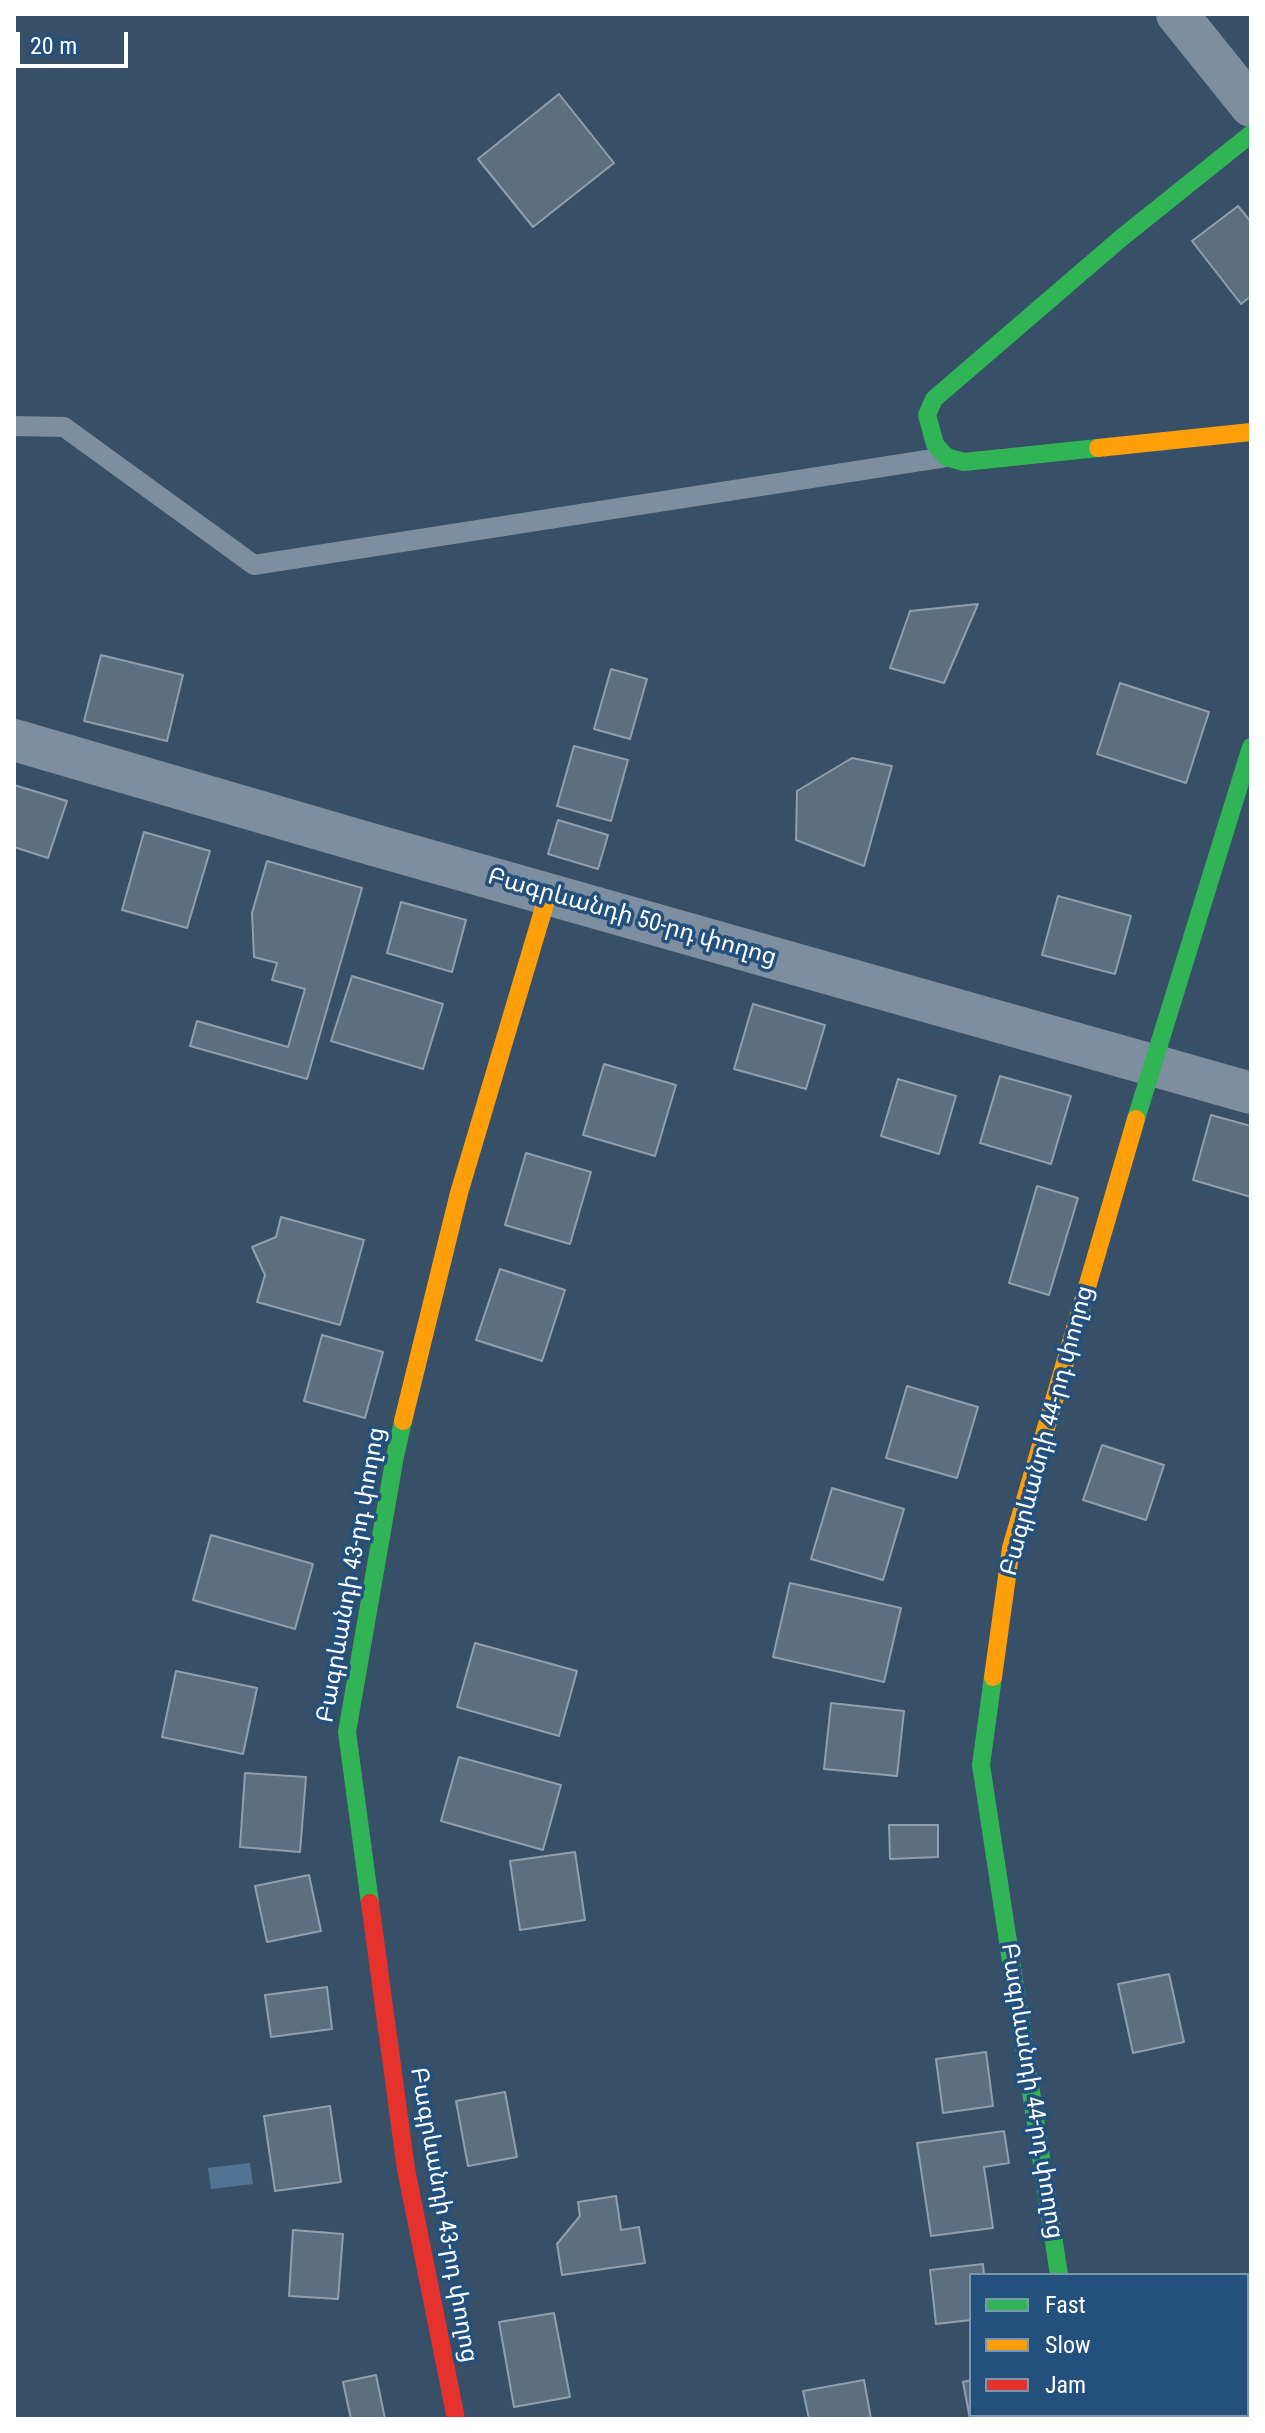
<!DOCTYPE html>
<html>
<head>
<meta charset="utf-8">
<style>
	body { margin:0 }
	#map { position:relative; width:1265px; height:2433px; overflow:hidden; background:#375068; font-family:"Roboto Condensed",sans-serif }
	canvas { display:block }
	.frame { position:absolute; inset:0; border:16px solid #fff; pointer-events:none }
	.legend { position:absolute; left:969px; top:2273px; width:280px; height:144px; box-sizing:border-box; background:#23507c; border:2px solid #7b96b0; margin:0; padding:10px 14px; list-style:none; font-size:24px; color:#fff }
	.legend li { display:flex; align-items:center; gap:16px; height:40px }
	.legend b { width:40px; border:2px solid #7b96b0 }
	.scale { position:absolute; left:16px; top:32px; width:112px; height:36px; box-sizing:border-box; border:4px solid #fff; border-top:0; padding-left:10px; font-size:24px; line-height:28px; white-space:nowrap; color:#fff; -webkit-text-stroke:6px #23507c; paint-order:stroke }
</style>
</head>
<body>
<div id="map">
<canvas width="1265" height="2433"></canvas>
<div class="frame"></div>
<ul class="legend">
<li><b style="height:10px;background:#30b455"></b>Fast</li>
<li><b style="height:10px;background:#ff9f0a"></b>Slow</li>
<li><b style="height:10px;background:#e5322d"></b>Jam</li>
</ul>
<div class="scale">20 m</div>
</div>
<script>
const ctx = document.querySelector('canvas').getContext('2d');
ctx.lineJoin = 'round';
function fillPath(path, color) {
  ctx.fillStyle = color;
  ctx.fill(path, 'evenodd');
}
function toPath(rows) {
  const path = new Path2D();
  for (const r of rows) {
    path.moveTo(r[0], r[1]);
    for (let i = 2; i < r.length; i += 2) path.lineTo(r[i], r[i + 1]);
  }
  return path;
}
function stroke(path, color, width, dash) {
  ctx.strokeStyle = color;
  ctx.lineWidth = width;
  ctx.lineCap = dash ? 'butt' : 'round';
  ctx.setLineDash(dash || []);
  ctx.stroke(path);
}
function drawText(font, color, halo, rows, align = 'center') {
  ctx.font = font + ' "Roboto Condensed","Noto Sans Armenian",sans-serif';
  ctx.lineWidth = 7;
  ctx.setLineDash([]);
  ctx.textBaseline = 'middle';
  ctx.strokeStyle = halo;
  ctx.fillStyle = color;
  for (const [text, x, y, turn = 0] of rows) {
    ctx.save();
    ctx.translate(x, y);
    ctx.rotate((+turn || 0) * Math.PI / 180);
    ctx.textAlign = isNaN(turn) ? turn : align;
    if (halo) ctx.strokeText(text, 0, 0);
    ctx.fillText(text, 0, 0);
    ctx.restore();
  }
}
const water = toPath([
	[250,2163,253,2184,211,2189,208,2168]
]);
const building = toPath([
	[559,94,614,163,533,227,478,159,559,94],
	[1238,206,1251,222,1251,296,1241,304,1192,241,1238,206],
	[978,604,944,683,890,668,910,611,978,604],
	[101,655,183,675,167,741,84,721,101,655],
	[611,669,647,679,630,739,594,729,611,669],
	[1120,683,1209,712,1186,783,1097,754,1120,683],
	[574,746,628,760,611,821,557,806,574,746],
	[852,758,892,766,864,866,796,840,797,791,852,758],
	[14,785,67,801,48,858,14,847,14,785],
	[558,820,608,835,598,869,548,854,558,820],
	[144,832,210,851,187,928,122,910,144,832],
	[267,861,362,888,307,1079,190,1046,197,1021,288,1047,305,989,272,980,277,963,254,957,252,913,267,861],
	[1058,896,1131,916,1115,974,1042,955,1058,896],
	[401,902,466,920,452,972,387,953,401,902],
	[352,976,443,1004,423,1069,331,1041,352,976],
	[753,1004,825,1025,806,1089,734,1069,753,1004],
	[604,1064,676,1085,655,1156,583,1135,604,1064],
	[1000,1076,1071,1096,1051,1164,980,1143,1000,1076],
	[898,1079,956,1096,939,1154,881,1136,898,1079],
	[1211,1115,1251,1126,1251,1197,1193,1180,1211,1115],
	[526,1153,591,1172,570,1244,505,1225,526,1153],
	[1037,1186,1078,1198,1049,1295,1009,1283,1037,1186],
	[281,1217,364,1240,340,1325,257,1302,265,1275,252,1247,276,1237,281,1217],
	[500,1269,565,1290,542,1361,476,1340,500,1269],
	[322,1335,383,1352,365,1418,304,1401,322,1335],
	[907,1386,978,1407,957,1478,886,1458,907,1386],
	[1102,1445,1164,1465,1146,1520,1083,1500,1102,1445],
	[832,1488,904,1509,883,1580,811,1559,832,1488],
	[211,1535,313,1564,295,1629,193,1600,211,1535],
	[790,1583,901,1608,884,1682,773,1657,790,1583],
	[475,1643,577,1671,559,1736,457,1707,475,1643],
	[176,1671,257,1688,243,1754,162,1737,176,1671],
	[831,1703,904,1711,897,1776,824,1769,831,1703],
	[459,1757,561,1785,543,1850,441,1821,459,1757],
	[245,1773,306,1777,300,1852,240,1847,245,1773],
	[889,1825,938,1825,938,1857,890,1859,889,1825],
	[575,1852,585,1920,520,1930,510,1861,575,1852],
	[309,1875,321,1931,267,1942,255,1886,309,1875],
	[1169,1974,1184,2042,1133,2053,1118,1984,1169,1974],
	[327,1987,332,2029,271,2037,265,1995,327,1987],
	[986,2052,993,2106,943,2113,936,2059,986,2052],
	[505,2092,517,2157,468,2166,456,2101,505,2092],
	[330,2106,341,2182,275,2191,264,2116,330,2106],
	[1004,2131,1009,2163,984,2167,993,2228,931,2236,917,2143,1004,2131],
	[616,2196,621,2230,639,2227,645,2263,562,2275,557,2244,580,2216,578,2202,616,2196],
	[293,2230,343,2234,338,2299,289,2296,293,2230],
	[983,2264,984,2275,971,2275,971,2320,936,2324,930,2270,983,2264],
	[554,2313,570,2397,514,2407,499,2322,554,2313],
	[376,2375,385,2419,351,2419,343,2382,376,2375],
	[864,2380,871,2419,809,2419,803,2391,864,2380],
	[971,2380,971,2415,1023,2415,1023,2419,970,2419,963,2382,971,2380],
	[1152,2415,1212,2415,1187,2419,1152,2419,1152,2415]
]);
const lane = toPath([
	[14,426,64,427,254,565,946,457]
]);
const street = toPath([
	[1177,14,1251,106],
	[14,740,374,845,1251,1093],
	[1080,2415,1081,2419]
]);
const fast = toPath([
	[1098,448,964,462,946,457,935,444,927,415,934,399,1120,239,1251,134],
	[1136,1119,1251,747],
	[993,1677,981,1765,1059,2275],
	[370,1903,347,1732,395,1456,403,1421]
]);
const slow = toPath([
	[1098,448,1251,432],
	[403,1421,459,1193,548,894],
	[993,1677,1011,1548,1136,1119]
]);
const jam = toPath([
	[370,1903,406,2169,456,2419]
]);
const streetNames = [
	["Բագրևանդի 50-րդ փողոց",632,918,16],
	["Բագրևանդի 44-րդ փողոց",1048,1431,-75],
	["Բագրևանդի 43-րդ փողոց",352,1575,-80],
	["Բագրևանդի 44-րդ փողոց",1031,2091,81],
	["Բագրևանդի 43-րդ փողոց",443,2215,80]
];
fillPath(water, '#537394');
fillPath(building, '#5c6f81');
stroke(building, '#909fad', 2);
stroke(lane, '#7c8e9f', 20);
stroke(street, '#7c8e9f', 42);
stroke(fast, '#30b455', 18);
stroke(slow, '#ff9f0a', 18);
stroke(jam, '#e5322d', 18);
drawText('24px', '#fff', '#23507c', streetNames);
</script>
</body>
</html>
